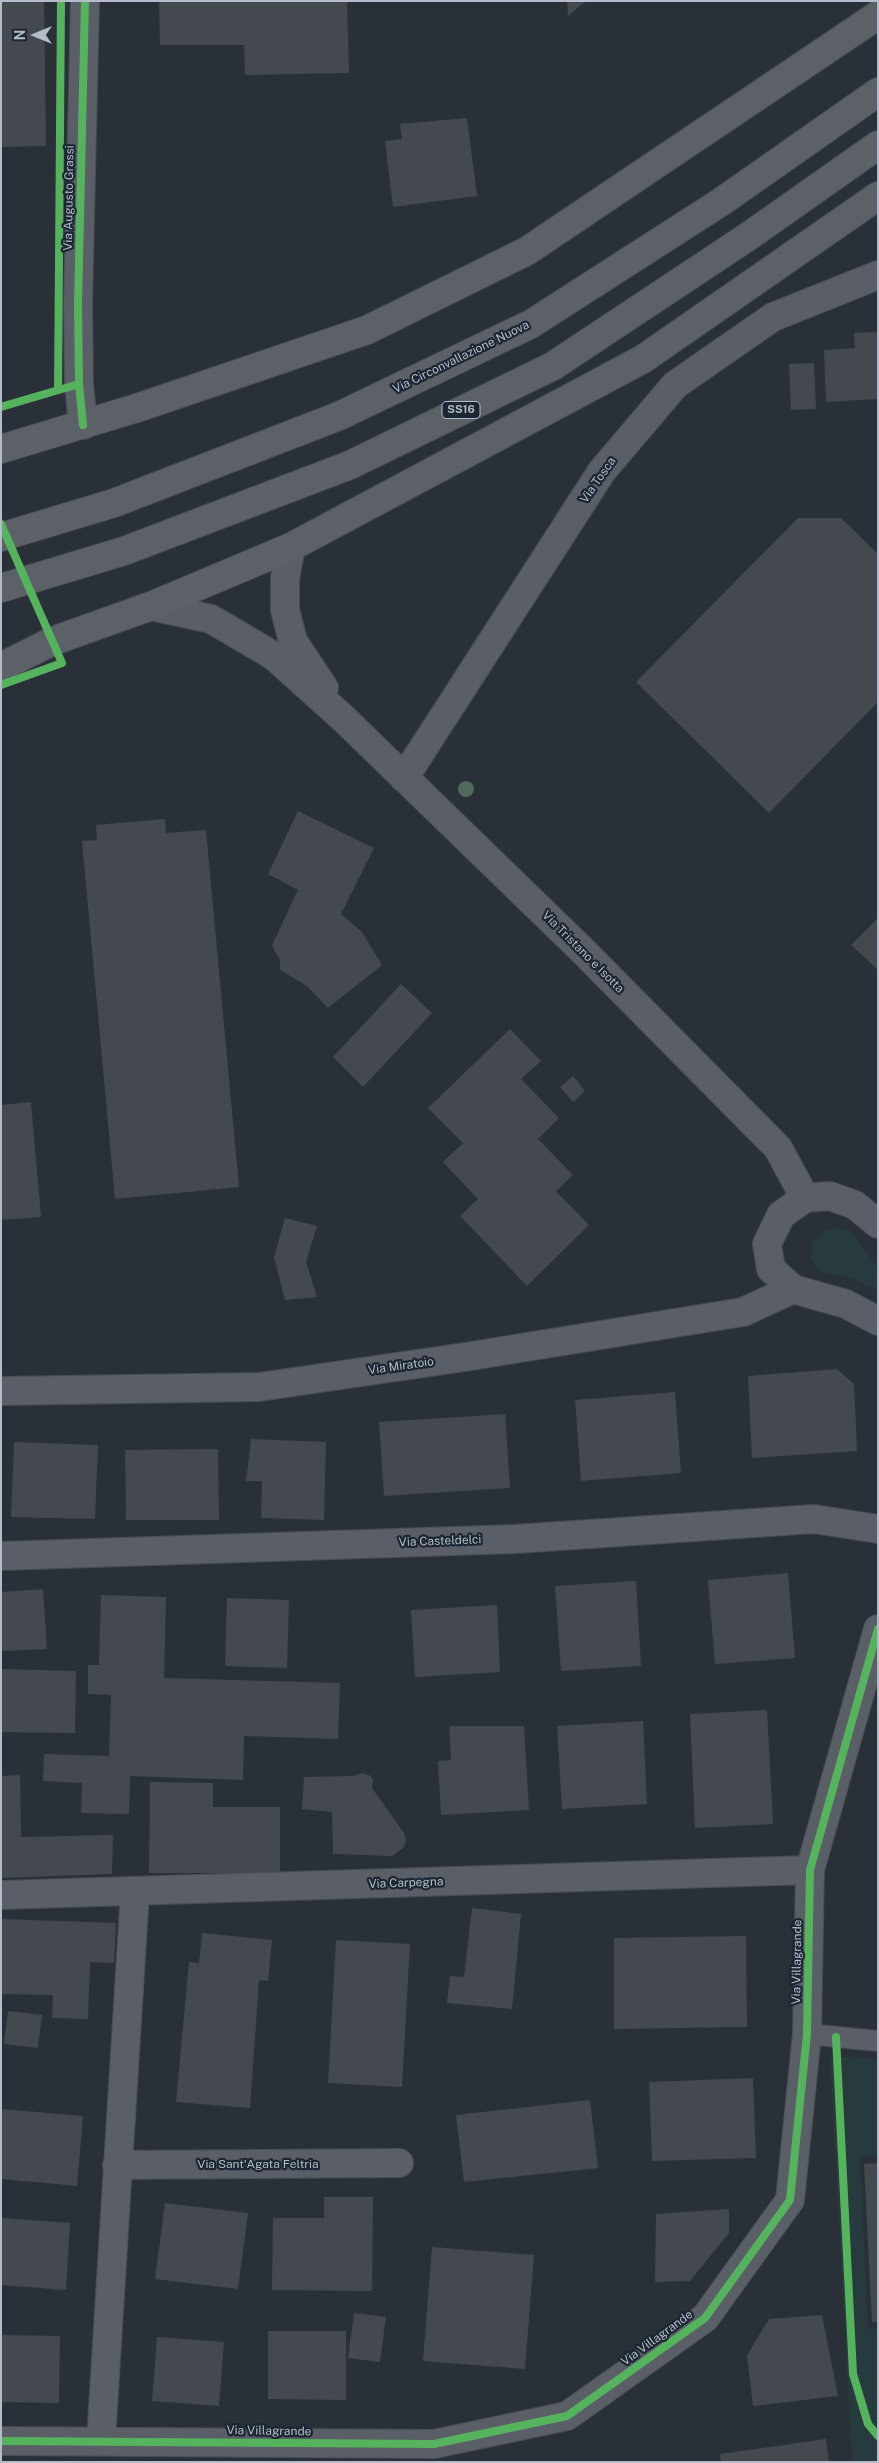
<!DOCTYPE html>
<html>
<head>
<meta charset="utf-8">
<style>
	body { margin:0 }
	#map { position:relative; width:879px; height:2463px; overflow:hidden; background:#2a3038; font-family:"Public Sans",sans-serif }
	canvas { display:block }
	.frame { position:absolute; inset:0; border:2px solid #b4bcc9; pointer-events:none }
	.north { position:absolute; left:10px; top:10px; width:50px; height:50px; -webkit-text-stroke:4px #1d2633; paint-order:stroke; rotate:270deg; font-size:14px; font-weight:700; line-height:20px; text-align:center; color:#b4bcc9 }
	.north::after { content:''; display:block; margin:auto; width:18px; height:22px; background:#b4bcc9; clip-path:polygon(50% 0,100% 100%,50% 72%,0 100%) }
</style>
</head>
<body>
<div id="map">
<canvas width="879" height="2463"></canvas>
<div class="frame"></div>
<div class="north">N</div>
</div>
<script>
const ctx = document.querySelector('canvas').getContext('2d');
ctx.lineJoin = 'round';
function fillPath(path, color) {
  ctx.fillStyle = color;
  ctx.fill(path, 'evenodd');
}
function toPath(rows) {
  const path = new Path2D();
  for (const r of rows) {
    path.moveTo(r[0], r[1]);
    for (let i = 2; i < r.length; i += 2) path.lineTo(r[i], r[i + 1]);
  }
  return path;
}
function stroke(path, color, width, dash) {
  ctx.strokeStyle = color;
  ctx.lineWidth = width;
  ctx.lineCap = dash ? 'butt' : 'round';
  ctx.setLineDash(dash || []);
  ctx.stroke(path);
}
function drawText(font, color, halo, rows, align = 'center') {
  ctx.font = font + ' "Public Sans",sans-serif';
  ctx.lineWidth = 4.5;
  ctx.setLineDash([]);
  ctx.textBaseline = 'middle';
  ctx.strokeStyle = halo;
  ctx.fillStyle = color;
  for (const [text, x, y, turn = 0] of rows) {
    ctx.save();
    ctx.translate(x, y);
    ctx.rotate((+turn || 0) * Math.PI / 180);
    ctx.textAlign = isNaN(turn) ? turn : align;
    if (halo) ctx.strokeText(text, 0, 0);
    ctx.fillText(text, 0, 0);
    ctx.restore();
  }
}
const green = toPath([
	[836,1228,847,1230,855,1237,878,1268,878,1290,851,1278,818,1271,811,1258,812,1243,824,1231],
	[830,2056,878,2059,878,2156,860,2157,868,2329,878,2329,878,2462,852,2462]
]);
const building = toPath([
	[1,1,44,1,46,146,1,147],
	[159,1,347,1,349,73,245,75,244,45,160,45],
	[567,1,586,1,568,16],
	[467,118,477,196,393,207,385,141,402,139,400,124],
	[878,332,878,399,826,402,824,350,855,348,854,333],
	[814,363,816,409,791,410,789,364],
	[798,518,841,518,878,554,878,702,769,813,636,682],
	[298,811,374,848,341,914,362,932,382,965,328,1008,307,986,280,970,280,960,272,945,298,890,268,874],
	[165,819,166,833,206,830,239,1187,115,1199,82,841,97,840,96,825],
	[878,918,878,970,851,945],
	[401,984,432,1013,363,1087,333,1057],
	[510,1029,541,1061,521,1079,559,1118,538,1139,573,1175,556,1191,589,1225,527,1286,460,1216,478,1199,443,1162,463,1143,428,1108],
	[573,1076,585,1091,573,1102,560,1087],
	[31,1102,41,1217,1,1220,1,1105],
	[285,1218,317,1226,306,1262,317,1297,285,1300,274,1257],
	[837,1369,854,1384,857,1451,752,1458,748,1376],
	[675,1392,681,1473,581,1481,575,1400],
	[505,1414,510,1488,384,1496,379,1422],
	[251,1439,326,1442,324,1520,261,1518,262,1481,246,1481],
	[14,1442,98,1445,95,1519,11,1517],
	[218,1449,219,1520,126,1520,125,1450],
	[788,1573,795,1658,715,1664,708,1580],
	[636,1581,641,1666,561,1671,555,1586],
	[43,1589,47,1649,1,1651,1,1592],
	[101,1595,166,1597,164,1678,340,1683,338,1739,244,1736,243,1780,130,1776,129,1814,81,1813,82,1783,43,1781,44,1754,109,1756,111,1695,88,1694,88,1665,99,1665],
	[227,1598,289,1600,287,1668,225,1666],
	[497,1605,500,1672,415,1677,411,1610],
	[1,1669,76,1671,75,1733,1,1732],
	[767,1710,773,1824,695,1828,690,1714],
	[643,1721,647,1804,562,1809,557,1726],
	[449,1726,524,1726,529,1810,441,1815,438,1761,451,1760],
	[362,1773,371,1776,373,1781,372,1788,404,1833,406,1840,404,1847,392,1856,333,1854,332,1812,302,1809,304,1777,354,1776],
	[20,1775,21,1837,113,1835,112,1874,1,1878,1,1776],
	[150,1782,213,1783,213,1807,280,1807,280,1873,149,1873],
	[472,1908,521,1914,512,2009,447,2003,450,1976,464,1977],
	[1,1919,116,1923,114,1963,90,1962,88,2019,52,2018,53,1995,1,1994],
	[202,1933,272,1940,268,1981,259,1980,250,2108,176,2102,189,1962,199,1963],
	[746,1936,747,2027,614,2029,614,1938],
	[336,1940,410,1944,402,2087,328,2083],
	[8,2011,42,2015,38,2048,4,2044],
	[753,2078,756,2158,652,2161,649,2082],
	[590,2100,598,2168,464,2182,456,2115],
	[1,2109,83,2116,77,2186,1,2179],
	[878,2163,878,2322,872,2322,864,2164],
	[324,2197,373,2197,372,2291,272,2290,273,2218,324,2218],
	[165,2203,248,2213,238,2289,155,2279],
	[729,2209,729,2233,690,2281,655,2282,656,2214],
	[2,2218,70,2223,66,2290,1,2285],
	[432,2247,534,2255,525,2369,423,2361],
	[354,2313,386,2317,380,2362,348,2358],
	[822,2315,838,2396,753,2406,747,2355,769,2319],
	[268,2331,346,2331,346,2400,268,2399],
	[1,2335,60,2336,59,2403,1,2402],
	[157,2337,224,2342,219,2406,152,2401],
	[826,2439,829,2462,721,2462,720,2454]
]);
const lane = toPath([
	[807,2034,878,2041]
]);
const street = toPath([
	[83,425,79,384,78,304,85,1],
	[291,547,285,578,285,610,293,641,324,688],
	[151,606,211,619,274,656,344,719,582,950,778,1148,805,1198],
	[404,778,602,471,675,385,773,317,878,275],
	[878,1224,855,1205,830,1196,805,1198,781,1215,767,1244,771,1269,793,1289,846,1304,878,1321],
	[1,1391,259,1387,465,1357,743,1312,793,1289],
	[1,1556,515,1539,814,1519,878,1529],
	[1,1895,810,1870],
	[117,2165,399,2163],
	[101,2440,135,1892],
	[1,2441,434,2444,567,2416,705,2318,790,2200,807,2034,810,1870,878,1629]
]);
const primary = toPath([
	[1,449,137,408,367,330,527,251,878,15],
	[1,537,114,503,339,416,531,324,721,202,878,92],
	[1,588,124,551,350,465,553,366,749,236,878,145],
	[1,667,53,641,151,606,291,547,643,359,878,196]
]);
const cycleway = toPath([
	[58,390,61,1],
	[1,407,79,384],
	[83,425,79,384,78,304,85,1],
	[1,524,62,663,1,685],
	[836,2037,853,2374,868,2424,878,2436],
	[1,2441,434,2444,567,2416,705,2318,790,2200,807,2034,810,1870,878,1629]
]);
const trees = [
	[466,789]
];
const shields = [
	[461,410,38]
];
const shieldNames = [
	["SS16",461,410]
];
const streetNames = [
	["Via Augusto Grassi",69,198,-89],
	["Via Circonvallazione Nuova",461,357,-26],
	["Via Tosca",598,480,-55],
	["Via Tristano e Isotta",583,952,45],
	["Via Miratoio",401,1366,-8],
	["Via Casteldelci",440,1541,-2],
	["Via Carpegna",406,1883,-2],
	["Via Villagrande",797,1962,-89],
	["Via Sant'Agata Feltria",258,2164],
	["Via Villagrande",657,2338,-36],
	["Via Villagrande",269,2431,1]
];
fillPath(green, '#273a3e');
fillPath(building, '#444950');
stroke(lane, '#484c53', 22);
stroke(street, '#484c53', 30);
stroke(primary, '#484c55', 30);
stroke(lane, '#5a5e66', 20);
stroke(street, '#5a5e66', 28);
stroke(primary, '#5c6168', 28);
stroke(cycleway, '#56b35d', 8);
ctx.fillStyle = '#4e6a5a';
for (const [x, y] of trees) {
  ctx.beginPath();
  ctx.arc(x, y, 8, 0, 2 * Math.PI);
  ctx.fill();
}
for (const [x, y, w] of shields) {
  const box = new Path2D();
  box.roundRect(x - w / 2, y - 8.5, w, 17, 4);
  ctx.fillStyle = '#1d2633';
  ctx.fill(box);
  stroke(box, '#b4bcc9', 1);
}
drawText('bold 11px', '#b4bcc9', null, shieldNames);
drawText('12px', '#b4bcc9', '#1d2633', streetNames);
</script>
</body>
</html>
